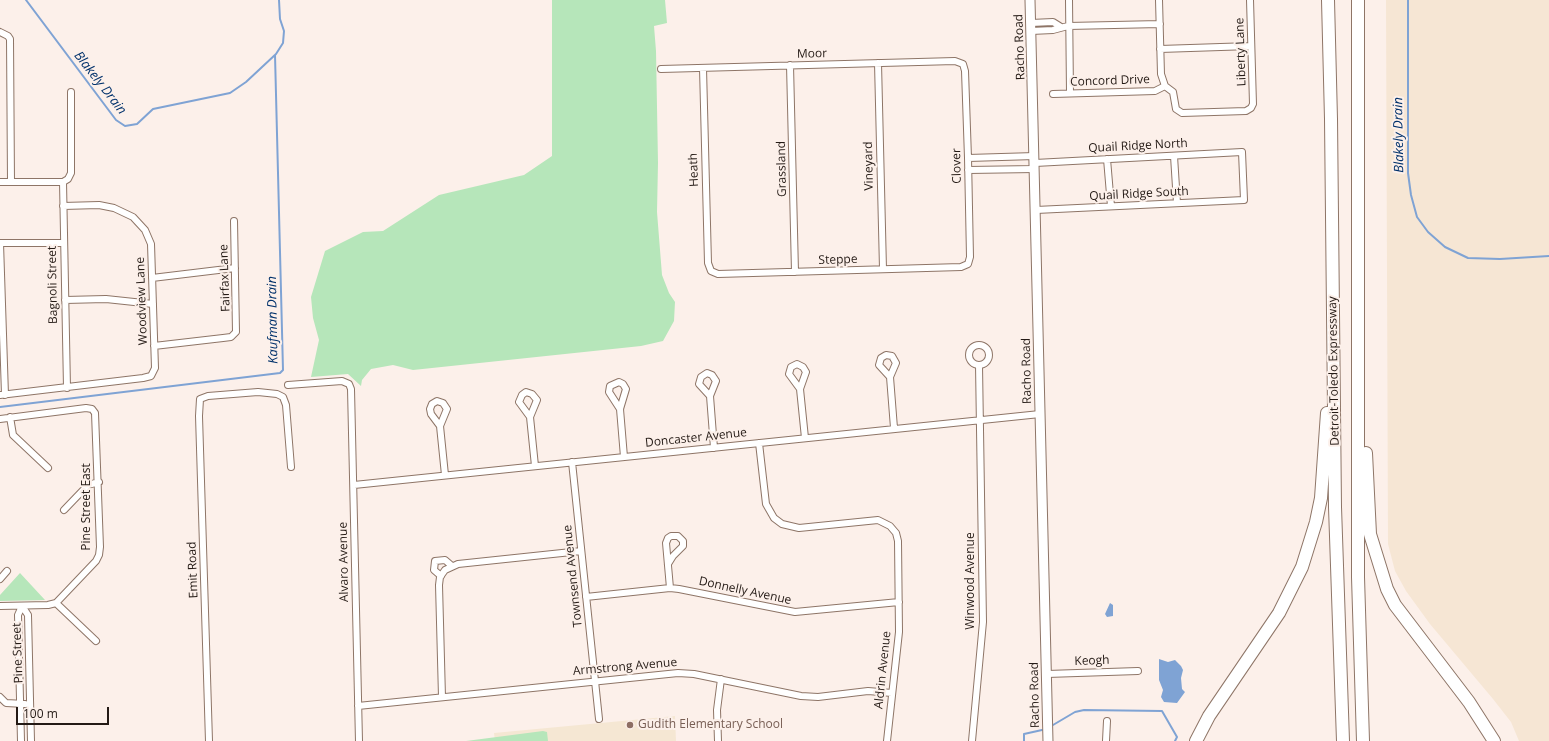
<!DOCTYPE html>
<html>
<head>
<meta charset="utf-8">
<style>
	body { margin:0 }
	#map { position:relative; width:1549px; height:741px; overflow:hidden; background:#fcf0ea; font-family:"Open Sans",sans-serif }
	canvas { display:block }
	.scale { position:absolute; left:16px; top:707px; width:93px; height:18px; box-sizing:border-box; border:2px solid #241a15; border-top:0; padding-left:5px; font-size:12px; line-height:14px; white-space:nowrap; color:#241a15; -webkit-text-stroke:3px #fcf0ea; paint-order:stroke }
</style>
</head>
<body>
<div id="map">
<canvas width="1549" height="741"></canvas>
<div class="scale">100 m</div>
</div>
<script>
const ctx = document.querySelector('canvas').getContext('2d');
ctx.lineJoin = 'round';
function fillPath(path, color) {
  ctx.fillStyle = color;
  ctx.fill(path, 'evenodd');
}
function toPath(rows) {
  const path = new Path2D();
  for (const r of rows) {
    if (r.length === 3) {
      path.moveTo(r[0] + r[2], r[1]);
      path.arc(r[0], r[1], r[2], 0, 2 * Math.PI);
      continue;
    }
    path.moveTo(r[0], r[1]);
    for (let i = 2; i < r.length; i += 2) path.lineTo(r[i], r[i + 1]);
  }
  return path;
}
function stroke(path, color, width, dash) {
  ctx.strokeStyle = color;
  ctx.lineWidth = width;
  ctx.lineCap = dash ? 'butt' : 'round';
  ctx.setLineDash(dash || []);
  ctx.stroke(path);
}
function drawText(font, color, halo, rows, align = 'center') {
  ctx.font = font + ' "Open Sans",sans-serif';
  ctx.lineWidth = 4;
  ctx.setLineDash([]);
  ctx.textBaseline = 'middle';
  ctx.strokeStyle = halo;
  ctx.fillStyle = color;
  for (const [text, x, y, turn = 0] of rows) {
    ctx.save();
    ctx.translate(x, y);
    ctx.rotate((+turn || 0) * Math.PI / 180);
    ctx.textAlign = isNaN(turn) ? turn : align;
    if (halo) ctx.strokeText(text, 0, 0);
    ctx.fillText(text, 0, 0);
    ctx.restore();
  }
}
const industrial = toPath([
	[1386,0,1549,0,1549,741,1519,741,1511,722,1493,699,1430,624,1406,591,1395,571,1388,544]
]);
const education = toPath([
	[675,716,676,741,495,741,494,733]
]);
const green = toPath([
	[552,0,665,0,667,23,654,26,656,51,658,163,657,212,662,275,669,293,675,302,674,321,663,341,641,346,413,370,393,365,371,369,362,380,361,386,348,374,311,377,319,340,313,318,311,297,325,251,363,232,383,231,439,195,524,175,552,156],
	[20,573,45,600,0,601,0,595],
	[543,731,547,732,548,741,466,741]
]);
const water = toPath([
	[1110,603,1113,605,1113,616,1107,617,1105,614],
	[1159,659,1168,662,1175,660,1181,666,1183,670,1181,678,1182,689,1185,692,1177,703,1164,702,1161,697,1163,690,1159,680]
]);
const stream = toPath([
	[26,0,116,120,125,126,137,124,153,109,230,93,246,82,276,54,283,43,284,31,280,19,279,0],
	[1408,0,1408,173,1411,195,1417,217,1428,232,1445,247,1468,258,1500,259,1549,256],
	[0,407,280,373,283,370,275,55],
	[1053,725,1075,712,1084,710,1162,711,1177,737,1175,741],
	[1024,741,1024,734,1042,730]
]);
const street = toPath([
	[1069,0,1070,93],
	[1159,0,1161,74,1165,86,1173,92,1176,109,1182,113,1246,111,1251,108,1253,104,1250,0],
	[1031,23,1053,22,1061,27],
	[1031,31,1053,30,1068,26,1160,24],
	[0,32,8,36,10,39,11,182],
	[1160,49,1251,46],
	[878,63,883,269],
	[790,65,795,272],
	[661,69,955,61,963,64,965,71,968,158,970,257,968,264,961,267,718,274,711,271,708,263,703,68],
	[1053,94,1155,91,1165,86],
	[1174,156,1177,203],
	[968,158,1035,156],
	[1107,159,1111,206],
	[1035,163,1242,152,1244,200,1036,210],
	[968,170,1035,169],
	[0,182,63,182,68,179,71,173,71,92],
	[63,182,67,388],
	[0,243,5,395],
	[0,243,64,243],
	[152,278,235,268],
	[65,300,106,299,153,304],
	[979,355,10],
	[154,346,223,338,231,337,236,332,234,221],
	[890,377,879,365,881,358,886,355,892,356,896,363,890,377,894,428],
	[288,385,342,381,349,384,351,389,359,741],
	[800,389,806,372,803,367,797,364,791,367,789,374,800,389,805,438],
	[0,395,143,378,151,376,155,368,151,244,145,230,133,217,114,208,99,205,63,206],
	[710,396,699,384,701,377,707,373,712,375,716,381,710,396,714,448],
	[620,409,609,392,610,386,619,382,623,384,626,389,620,409,624,457],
	[10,417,13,435,48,468],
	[530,417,519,402,522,395,526,392,532,394,537,400,530,417,535,466],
	[0,419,86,408,92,409,95,413,100,547,99,555,96,561,56,603,48,605,0,606],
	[440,426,431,414,430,409,432,404,437,401,443,403,447,409,440,426,445,475],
	[759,443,766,504,774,518,782,524,799,528,878,520,890,526,896,533,898,541,899,632,887,741],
	[572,462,599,719],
	[354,485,1040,414],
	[64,510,88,485,99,482],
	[668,564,673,556,683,546,683,541,678,536,671,536,668,538,666,543,670,588],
	[441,576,434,570,435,561,445,560,452,566],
	[0,579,7,571],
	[586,597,670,588,679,589,795,612,899,602],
	[56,603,96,641],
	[22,606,28,615,31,741],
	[1047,674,1138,671],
	[0,697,6,703,25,704],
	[442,697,439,585,440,577,445,570,458,564,581,551],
	[358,706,678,673,694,674,801,696,818,697,868,691,892,693],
	[21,741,18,615,22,606],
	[209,741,199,416,200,399,208,396,258,392,277,394,283,397,286,405,291,467],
	[718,741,717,710,721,679],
	[972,741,983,622,979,365],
	[1106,741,1107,721]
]);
const secondary = toPath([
	[1030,0,1048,741]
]);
const highway = toPath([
	[1328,0,1331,119,1335,507,1343,741],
	[1358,0,1358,577,1363,741],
	[1366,453,1370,534,1387,589,1395,605,1469,702,1494,741],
	[1196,741,1209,716,1279,613,1302,567,1316,522,1321,498,1327,413]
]);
const markers = [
	[630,725,4,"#8d6e63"]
];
const streetNames = [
	["Racho Road",1020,47,-92],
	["Liberty Lane",1241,52,-92],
	["Moor",812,54,-1],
	["Concord Drive",1110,81,-2],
	["Quail Ridge North",1138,146,-3],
	["Vineyard",869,166,-91],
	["Clover",957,166,-91],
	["Grassland",782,169,-91],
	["Heath",694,170,-92],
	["Quail Ridge South",1139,194,-3],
	["Steppe",838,260,-2],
	["Fairfax Lane",225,278,-92],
	["Bagnoli Street",53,285,-91],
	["Woodview Lane",142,301,-92],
	["Racho Road",1027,371,-91],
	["Detroit-Toledo Expressway",1334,371,-91],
	["Doncaster Avenue",696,438,-6],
	["Pine Street East",87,507,-90],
	["Alvaro Avenue",344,562,-91],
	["Emit Road",193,570,-92],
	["Townsend Avenue",573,576,-96],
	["Winwood Avenue",971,581,-90],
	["Donnelly Avenue",745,591,12],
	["Pine Street",18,653,-92],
	["Keogh",1092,661,-2],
	["Armstrong Avenue",625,667,-5],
	["Aldrin Avenue",883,670,-84],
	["Racho Road",1035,695,-91]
];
const educationNames = [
	["Gudith Elementary School",638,725]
];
const waterNames = [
	["Blakely Drain",100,83,52],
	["Blakely Drain",1399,135,-91],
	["Kaufman Drain",273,320,-91]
];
fillPath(industrial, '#f6e6d4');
fillPath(education, '#f5e7d3');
fillPath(green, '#b6e6ba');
fillPath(water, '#7fa3d4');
stroke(stream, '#7fa3d4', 2);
stroke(street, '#8e7567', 8);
stroke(secondary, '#8e7567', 11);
stroke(highway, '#8e7567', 14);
stroke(street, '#fff', 6);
stroke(secondary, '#fff', 9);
stroke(highway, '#fff', 12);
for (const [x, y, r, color] of markers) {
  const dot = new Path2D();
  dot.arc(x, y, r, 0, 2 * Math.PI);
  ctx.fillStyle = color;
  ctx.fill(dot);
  stroke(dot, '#fcf0ea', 1.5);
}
drawText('12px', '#241a15', '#fcf0ea', streetNames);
drawText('12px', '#785e54', '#fcf0ea', educationNames, 'left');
drawText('italic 13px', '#00316b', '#fcf0ea', waterNames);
</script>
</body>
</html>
